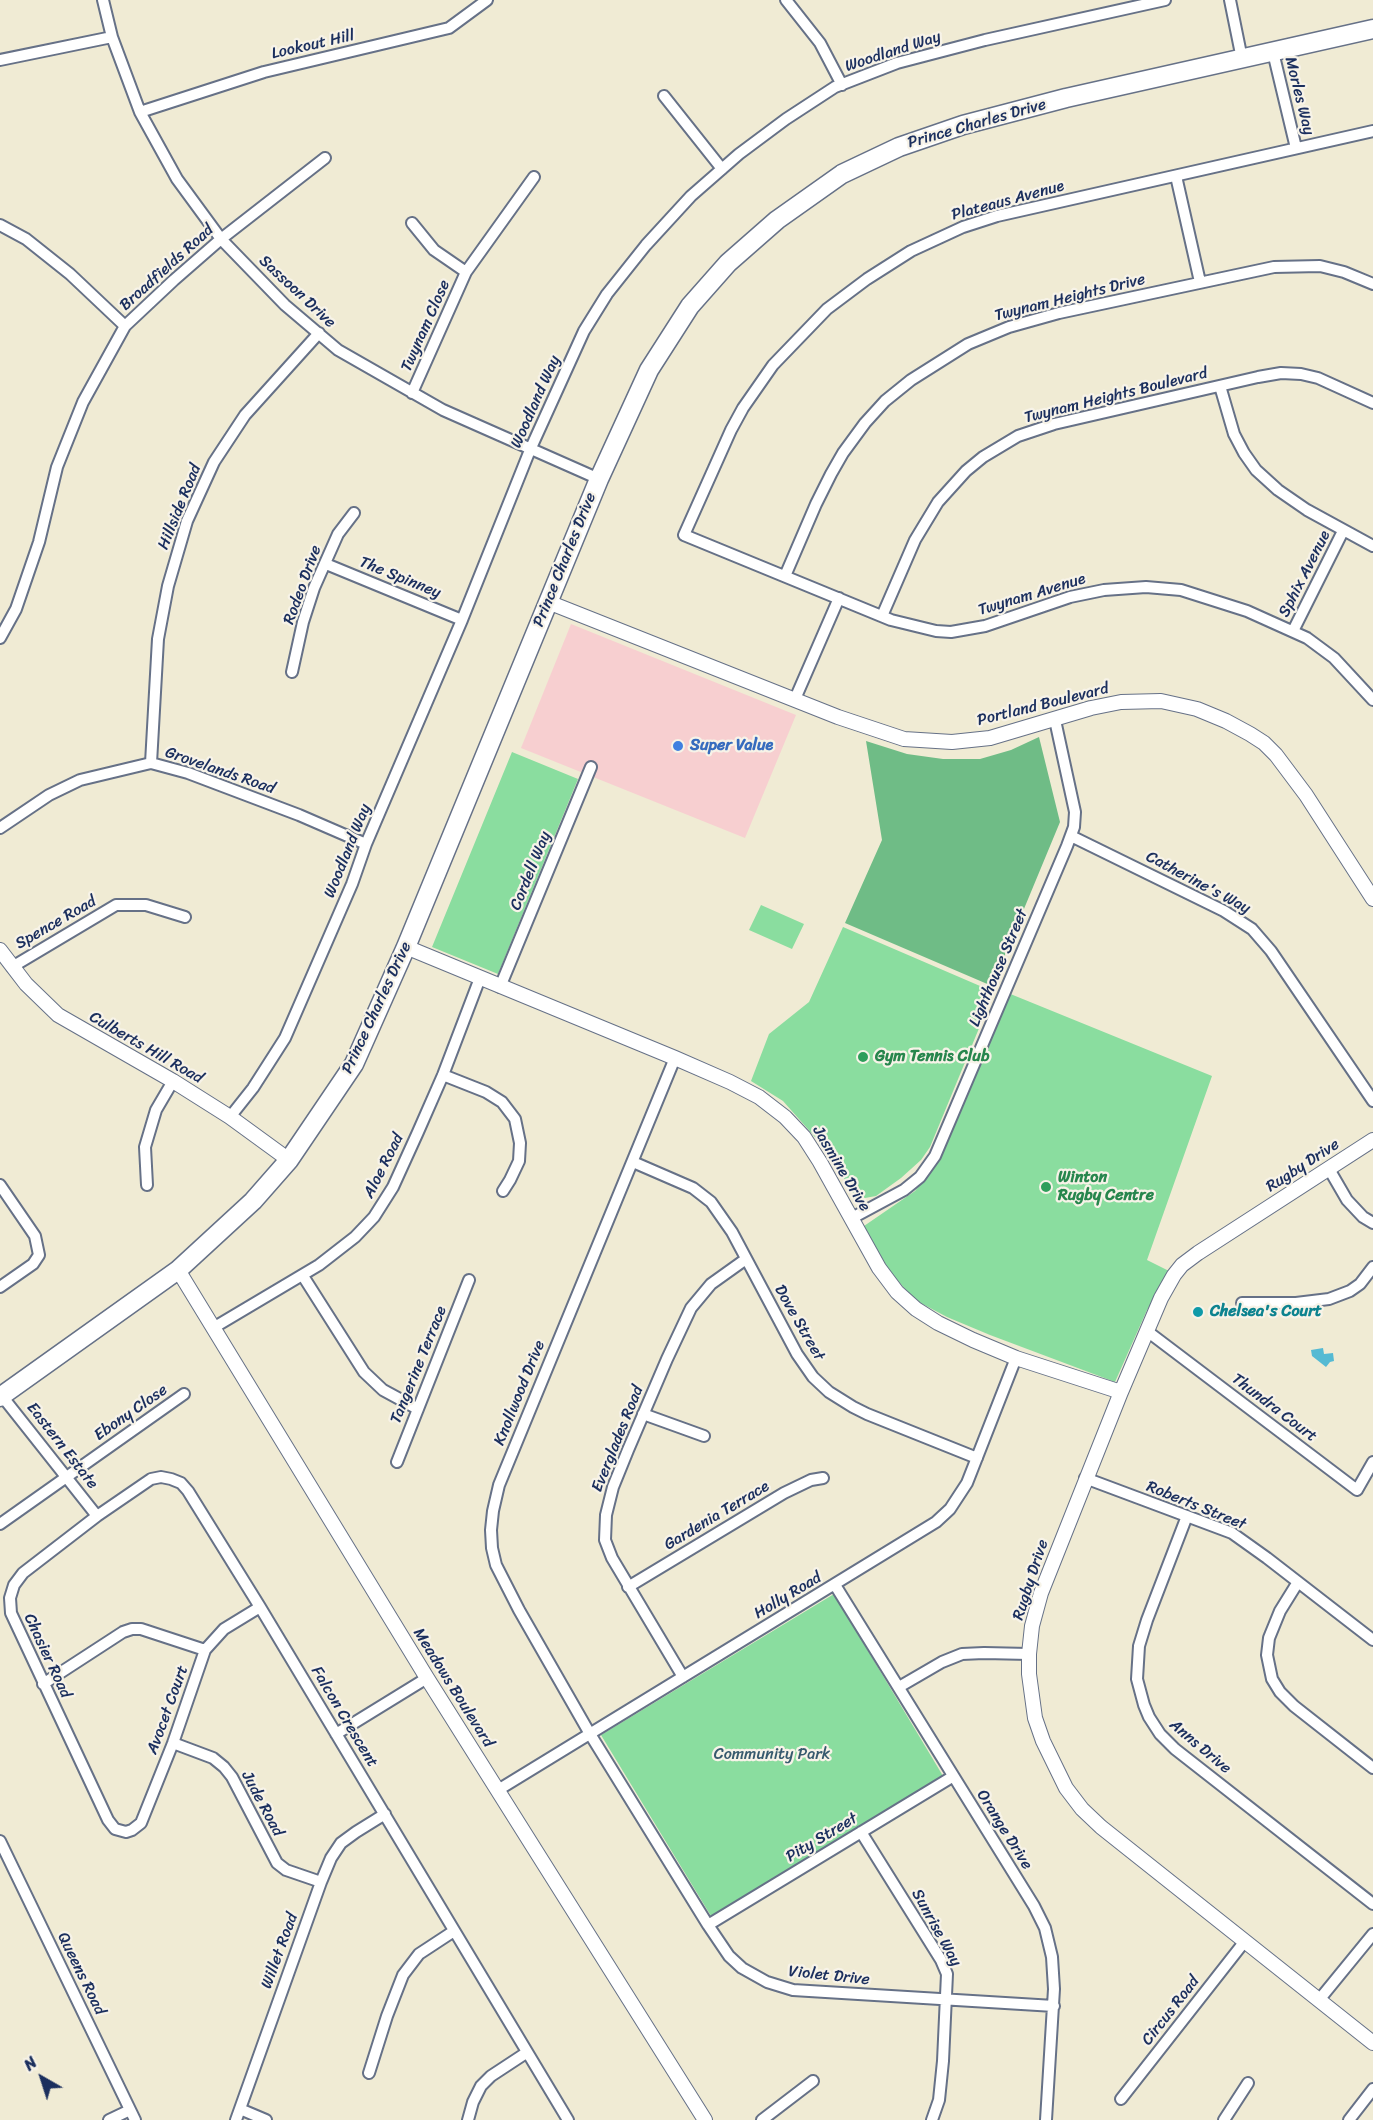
<!DOCTYPE html>
<html>
<head>
<meta charset="utf-8">
<style>
	body { margin:0 }
	#map { position:relative; width:1373px; height:2120px; overflow:hidden; background:#f0ebd4; font-family:Sriracha,sans-serif }
	canvas { display:block }
	.north { position:absolute; left:12px; top:2048px; width:60px; height:60px; -webkit-text-stroke:4px #f7f3e8; paint-order:stroke; rotate:321deg; font-size:16px; font-weight:700; line-height:24px; text-align:center; color:#1b2f5e }
	.north::after { content:''; display:block; margin:auto; width:21px; height:27px; background:#1b2f5e; clip-path:polygon(50% 0,100% 100%,50% 72%,0 100%) }
</style>
</head>
<body>
<div id="map">
<canvas width="1373" height="2120"></canvas>
<div class="north">N</div>
</div>
<script>
const ctx = document.querySelector('canvas').getContext('2d');
ctx.lineJoin = 'round';
function fillPath(path, color) {
  ctx.fillStyle = color;
  ctx.fill(path, 'evenodd');
}
function toPath(rows) {
  const path = new Path2D();
  for (const r of rows) {
    path.moveTo(r[0], r[1]);
    for (let i = 2; i < r.length; i += 2) path.lineTo(r[i], r[i + 1]);
  }
  return path;
}
function stroke(path, color, width, dash) {
  ctx.strokeStyle = color;
  ctx.lineWidth = width;
  ctx.lineCap = dash ? 'butt' : 'round';
  ctx.setLineDash(dash || []);
  ctx.stroke(path);
}
function drawText(font, color, halo, rows, align = 'center') {
  ctx.font = font + ' Sriracha,sans-serif';
  ctx.lineWidth = 4.5;
  ctx.setLineDash([]);
  ctx.textBaseline = 'middle';
  ctx.strokeStyle = halo;
  ctx.fillStyle = color;
  for (const [text, x, y, turn = 0] of rows) {
    ctx.save();
    ctx.translate(x, y);
    ctx.rotate((+turn || 0) * Math.PI / 180);
    ctx.textAlign = isNaN(turn) ? turn : align;
    if (halo) ctx.strokeText(text, 0, 0);
    ctx.fillText(text, 0, 0);
    ctx.restore();
  }
}
const built = toPath([
	[571,624,796,715,745,838,521,748]
]);
const green = toPath([
	[512,752,578,779,498,974,432,947],
	[761,905,804,924,792,949,749,930],
	[843,927,994,992,930,1147,921,1160,901,1178,876,1196,865,1198,853,1193,822,1145,783,1101,751,1081,769,1034,809,1002],
	[1008,993,1212,1076,1147,1260,1169,1271,1147,1310,1115,1382,990,1335,947,1317,915,1300,890,1272,864,1226,915,1191,938,1162],
	[834,1594,943,1776,711,1916,601,1735]
]);
const forest = toPath([
	[1039,737,1060,822,992,986,845,923,882,840,866,741,907,754,943,759,980,759,1011,750]
]);
const water = toPath([
	[1323,1348,1324,1354,1333,1353,1334,1361,1330,1362,1326,1367,1312,1356,1311,1350]
]);
const minor = toPath([
	[103,0,112,37,140,112,177,179,221,239,285,305,338,350,443,410,599,479],
	[786,0,820,43,842,85],
	[1230,0,1242,59],
	[1273,52,1296,148],
	[0,60,112,37],
	[664,96,722,169],
	[140,112,264,72,449,28,487,0],
	[1373,131,997,216,963,227,911,251,867,279,827,309,773,365,743,408,731,430,684,535,891,620,936,631,951,632,985,626,1070,597,1104,590,1146,587,1181,590,1247,611,1307,638,1334,658,1373,700],
	[1176,176,1200,282],
	[412,223,434,250,466,272],
	[0,225,26,239,70,274,125,326],
	[1220,386,1234,434,1244,453,1256,470,1278,490,1307,510,1373,546],
	[412,393,466,272,534,177],
	[326,564,462,620],
	[785,576,816,504,831,474,843,453,865,423,885,401,911,380,968,344,1009,327,1059,313,1274,267,1320,266,1344,272,1373,284],
	[882,616,915,540,938,502,966,471,983,457,1018,436,1054,424,1258,377,1281,373,1301,374,1318,378,1373,403],
	[1293,631,1343,531],
	[0,638,16,609,39,542,57,467,83,402,125,326,174,280,221,239,325,158],
	[292,672,303,622,314,588,338,534,354,513],
	[795,699,839,598],
	[151,763,158,639,168,586,187,521,214,462,245,415,319,333],
	[0,828,49,795,80,780,151,763,188,773,299,815,366,844],
	[1071,836,1224,911,1252,929,1271,951,1373,1101],
	[12,967,116,905,146,905,185,917],
	[500,987,591,767],
	[675,1058,499,1485,493,1511,491,1530,492,1548,496,1565,519,1610,590,1734,708,1925,729,1956,742,1968,767,1982,793,1990,1054,2006],
	[443,1075,486,1092,502,1102,515,1119,520,1143,519,1161,510,1180,503,1191],
	[230,1117,253,1088,285,1038,352,884,366,844,462,620,530,450,584,331,607,294,646,245,691,196,739,154,786,119,835,87,897,63,985,40,1165,0],
	[633,1162,693,1188,711,1202,732,1232,797,1354,813,1377,829,1392,853,1407,867,1414,977,1458],
	[1329,1169,1347,1200,1363,1217,1373,1223],
	[0,1185,35,1236,39,1255,33,1264,0,1287],
	[147,1185,145,1147,156,1110,173,1081],
	[852,1218,904,1190,920,1177,935,1156,1067,846,1074,827,1075,812,1055,720],
	[303,1276,364,1372,383,1390,418,1409],
	[1242,1303,1296,1303,1329,1299,1350,1291,1360,1284,1373,1267],
	[213,1328,319,1265,355,1237,374,1217,393,1187,418,1132,443,1075,480,978],
	[1147,1331,1357,1490,1373,1462],
	[2,1396,97,1516],
	[643,1414,704,1436],
	[397,1462,469,1280],
	[1085,1478,1232,1533,1267,1558,1373,1640],
	[1187,1516,1147,1620,1139,1646,1137,1679,1144,1705,1149,1717,1160,1734,1175,1749,1373,1904],
	[0,1524,184,1394],
	[1298,1582,1280,1611,1269,1638,1267,1655,1272,1679,1280,1692,1294,1706,1373,1768],
	[835,1585,1034,1906,1045,1928,1052,1957,1054,1989,1046,2120],
	[628,1587,784,1493,811,1480,823,1478],
	[260,1607,224,1629,205,1650,173,1743,141,1823,132,1830,126,1832,115,1829,108,1820,11,1613,10,1598,14,1585,23,1573,97,1516,151,1479,161,1477,171,1479,181,1483,188,1491,260,1607,568,2120],
	[683,1677,612,1558,605,1540,606,1515,613,1487,628,1450,667,1359,691,1308,711,1284,746,1259],
	[43,1684,123,1632,132,1629,141,1629,205,1650],
	[899,1687,942,1662,962,1654,984,1653,1029,1654],
	[336,1734,427,1678],
	[173,1743,213,1758,224,1767,232,1777,277,1863,286,1870,321,1882],
	[498,1790,936,1522,950,1509,967,1483,1016,1358],
	[861,1832,941,1960,947,1974,943,2061,939,2100,932,2120],
	[0,1841,135,2120],
	[708,1925,952,1777],
	[1319,2000,1373,1934],
	[369,2073,387,2016,403,1975,419,1954,454,1931],
	[1121,2099,1245,1941],
	[240,2109,266,2120],
	[109,2120,130,2110],
	[236,2120,321,1882,331,1858,341,1843,356,1832,385,1814],
	[468,2120,473,2102,481,2086,491,2076,526,2053],
	[762,2120,813,2081],
	[1224,2120,1248,2083],
	[1349,2120,1373,2089]
]);
const tertiary = toPath([
	[548,602,838,717,904,739,952,742,990,738,1091,708,1121,702,1161,701,1197,709,1226,721,1250,734,1264,743,1276,755,1306,795,1373,899],
	[406,947,675,1058,730,1082,759,1097,785,1117,804,1137,820,1162,879,1268,897,1292,916,1309,938,1323,973,1340,1016,1358,1121,1392],
	[0,950,26,984,58,1015,173,1081,230,1117,289,1160],
	[1373,1140,1198,1253,1182,1265,1174,1275,1161,1298,1121,1392,1041,1593,1032,1626,1029,1654,1029,1674,1035,1718,1043,1741,1066,1788,1082,1809,1101,1827,1373,2043],
	[178,1270,427,1678,705,2120]
]);
const trunk = toPath([
	[0,1397,178,1270,253,1201,289,1160,354,1064,406,947,599,479,649,370,690,306,728,263,777,220,842,174,899,147,963,125,1066,98,1373,29]
]);
const markers = [
	[678,746,6,"#3f7fe0"],
	[863,1057,6,"#2e9e5b"],
	[1046,1187,6,"#2e9e5b"],
	[1198,1312,6,"#0f9aa8"]
];
const streetNames = [
	["Lookout Hill",313,45,-13],
	["Woodland Way",893,52,-18],
	["Morles Way",1299,96,76],
	["Prince Charles Drive",977,124,-16],
	["Plateaus Avenue",1008,201,-15],
	["Broadfields Road",167,268,-42],
	["Sassoon Drive",297,292,43],
	["Twynam Heights Drive",1070,298,-14],
	["Twynam Close",426,326,-66],
	["Twynam Heights Boulevard",1116,396,-14],
	["Woodland Way",536,402,-66],
	["Hillside Road",180,507,-68],
	["Prince Charles Drive",565,560,-68],
	["Sphix Avenue",1305,574,-63],
	["The Spinney",400,578,22],
	["Rodeo Drive",303,585,-70],
	["Twynam Avenue",1032,595,-17],
	["Portland Boulevard",1043,705,-14],
	["Grovelands Road",220,771,19],
	["Woodland Way",348,851,-68],
	["Cordell Way",531,871,-68],
	["Catherine's Way",1198,883,28],
	["Spence Road",56,923,-30],
	["Lighthouse Street",999,968,-67],
	["Prince Charles Drive",377,1008,-65],
	["Culberts Hill Road",146,1048,30],
	["Aloe Road",384,1166,-63],
	["Rugby Drive",1303,1166,-33],
	["Jasmine Drive",841,1169,59],
	["Dove Street",799,1323,60],
	["Tangerine Terrace",419,1365,-68],
	["Knollwood Drive",520,1393,-68],
	["Thundra Court",1274,1408,37],
	["Ebony Close",131,1413,-35],
	["Everglades Road",618,1439,-68],
	["Eastern Estate",62,1446,52],
	["Roberts Street",1196,1506,22],
	["Gardenia Terrace",717,1516,-31],
	["Rugby Drive",1031,1580,-72],
	["Holly Road",788,1596,-31],
	["Chasier Road",47,1656,65],
	["Meadows Boulevard",453,1688,58],
	["Avocet Court",168,1710,-70],
	["Falcon Crescent",344,1717,59],
	["Anns Drive",1200,1747,40],
	["Jude Road",262,1804,62],
	["Orange Drive",1004,1830,58],
	["Pity Street",822,1838,-31],
	["Sunrise Way",936,1928,61],
	["Willet Road",280,1951,-70],
	["Queens Road",81,1974,64],
	["Violet Drive",829,1976,6],
	["Circus Road",1171,2011,-52]
];
const shopNames = [
	["Super Value",690,746]
];
const leisureNames = [
	["Gym Tennis Club",875,1057],
	["Winton",1058,1178],
	["Rugby Centre",1058,1196]
];
const cultureNames = [
	["Chelsea's Court",1210,1312]
];
const parkNames = [
	["Community Park",772,1755]
];
fillPath(built, '#f7cfd0');
fillPath(green, '#8add9f');
fillPath(forest, '#6fbc86');
fillPath(water, '#55bad3');
stroke(minor, '#667187', 14);
stroke(tertiary, '#667187', 16);
stroke(trunk, '#667187', 21);
stroke(minor, '#fff', 10);
stroke(tertiary, '#fff', 14);
stroke(trunk, '#fff', 18);
for (const [x, y, r, color] of markers) {
  const dot = new Path2D();
  dot.arc(x, y, r, 0, 2 * Math.PI);
  ctx.fillStyle = color;
  ctx.fill(dot);
  stroke(dot, '#f7f3e8', 2);
}
drawText('16px', '#1b2f5e', '#f7f3e8', streetNames);
drawText('bold 16px', '#366cbe', '#f7f3e8', shopNames, 'left');
drawText('bold 16px', '#27864d', '#f7f3e8', leisureNames, 'left');
drawText('bold 16px', '#0d838f', '#f7f3e8', cultureNames, 'left');
drawText('16px', '#375a6e', '#f7f3e8', parkNames);
</script>
</body>
</html>
